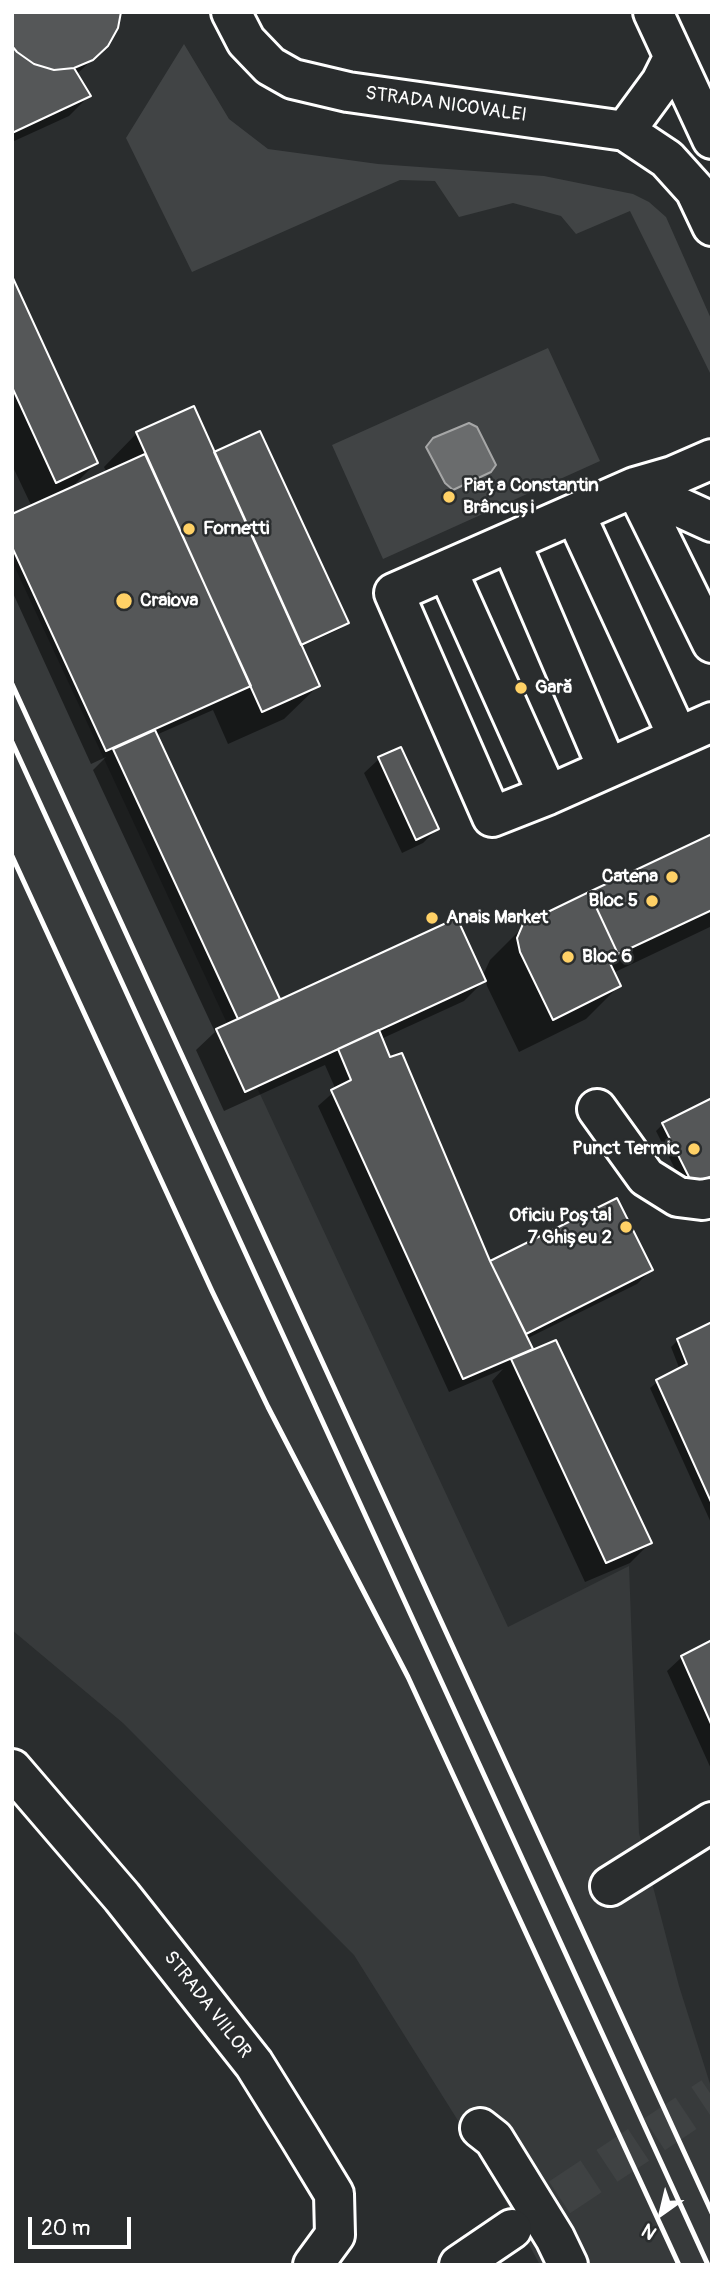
<!DOCTYPE html>
<html>
<head>
<meta charset="utf-8">
<style>
	body { margin:0 }
	#map { position:relative; width:724px; height:2277px; overflow:hidden; background:#2a2d2e; font-family:Pangolin,sans-serif }
	canvas { display:block }
	.frame { position:absolute; inset:0; border:14px solid #fff; pointer-events:none }
	.north { position:absolute; left:626px; top:2179px; width:70px; height:70px; -webkit-text-stroke:5px #2a2d2e; paint-order:stroke; rotate:214deg; font-size:19px; font-weight:700; line-height:28px; text-align:center; color:#fff }
	.north::after { content:''; display:block; margin:auto; width:24px; height:32px; background:#fff; clip-path:polygon(50% 0,100% 100%,50% 72%,0 100%) }
	.scale { position:absolute; left:28px; top:2217px; width:103px; height:32px; box-sizing:border-box; border:4px solid #fff; border-top:0; padding-left:9px; font-size:21px; line-height:24px; white-space:nowrap; color:#fff; -webkit-text-stroke:5px #2a2d2e; paint-order:stroke }
</style>
</head>
<body>
<div id="map">
<canvas width="724" height="2277"></canvas>
<div class="frame"></div>
<div class="north">N</div>
<div class="scale">20 m</div>
</div>
<script>
const ctx = document.querySelector('canvas').getContext('2d');
ctx.lineJoin = 'round';
function fillPath(path, color) {
  ctx.fillStyle = color;
  ctx.fill(path, 'evenodd');
}
function toPath(rows) {
  const path = new Path2D();
  for (const r of rows) {
    path.moveTo(r[0], r[1]);
    for (let i = 2; i < r.length; i += 2) path.lineTo(r[i], r[i + 1]);
  }
  return path;
}
function stroke(path, color, width, dash) {
  ctx.strokeStyle = color;
  ctx.lineWidth = width;
  ctx.lineCap = dash ? 'butt' : 'round';
  ctx.setLineDash(dash || []);
  ctx.stroke(path);
}
function drawText(font, color, halo, rows, align = 'center') {
  ctx.font = font + ' Pangolin,sans-serif';
  ctx.lineWidth = 5;
  ctx.setLineDash([]);
  ctx.textBaseline = 'middle';
  ctx.strokeStyle = halo;
  ctx.fillStyle = color;
  for (const [text, x, y, turn = 0] of rows) {
    ctx.save();
    ctx.translate(x, y);
    ctx.rotate((+turn || 0) * Math.PI / 180);
    ctx.textAlign = isNaN(turn) ? turn : align;
    if (halo) ctx.strokeText(text, 0, 0);
    ctx.fillText(text, 0, 0);
    ctx.restore();
  }
}
const built = toPath([
	[12,561,508,1627,629,1566,639,1833,679,1986,712,2090,712,2265,540,2265,484,2162,354,1955,123,1723,12,1630]
]);
const green = toPath([
	[184,44,229,119,268,149,378,164,544,176,633,194,649,202,666,217,712,321,712,377,630,211,576,234,561,216,513,203,459,217,435,181,400,180,192,272,126,138],
	[548,348,600,461,383,559,332,445]
]);
const water = toPath([
	[469,423,477,427,496,465,491,472,453,490,445,483,426,447,433,438,469,423]
]);
const shadow = toPath([
	[12,12,107,45,76,75,89,96,69,116,12,142],
	[12,280,96,463,69,490,107,473,104,467,137,433,214,454,347,623,340,629,300,647,318,686,284,719,228,744,213,710,156,735,279,1001,484,981,464,1001,381,1039,489,1264,616,1201,651,1270,637,1284,526,1339,531,1349,525,1355,650,1543,630,1563,585,1582,492,1381,503,1369,449,1392,318,1106,336,1090,325,1065,224,1111,196,1050,215,1032,93,770,106,757,91,764,12,591,12,515,32,507,12,465],
	[400,749,437,829,423,843,402,853,364,773,379,759],
	[712,836,712,926,613,973,619,986,586,1019,519,1052,487,986,484,973,490,960,524,926],
	[712,1100,712,1178,686,1191,656,1131,663,1124],
	[712,1324,712,1525,650,1388,657,1382,680,1370,671,1347,678,1340],
	[712,1642,712,1771,667,1671,682,1657]
]);
const building = toPath([
	[12,12,121,12,118,28,108,46,93,60,74,68,54,70,34,64,17,52,12,46,12,12],
	[12,46,17,52,34,64,54,70,74,68,91,96,12,133,12,46],
	[12,276,98,463,56,483,12,387,12,276],
	[194,406,320,686,262,712,136,432,194,406],
	[260,431,349,623,301,645,214,452,260,431],
	[145,454,251,686,106,751,12,547,12,514,145,454],
	[155,730,280,999,238,1019,113,749,155,730],
	[401,747,439,829,416,840,378,757,401,747],
	[712,834,712,910,618,954,589,892,712,834],
	[589,892,618,954,608,959,621,986,553,1020,520,952,517,938,523,924,589,892],
	[457,918,486,981,245,1092,216,1029,457,918],
	[379,1030,390,1057,402,1053,490,1261,533,1349,463,1379,331,1090,351,1080,338,1049,379,1030],
	[712,1098,712,1176,693,1185,662,1123,712,1098],
	[617,1198,653,1270,526,1334,490,1261,617,1198],
	[712,1322,712,1504,656,1380,687,1364,677,1339,712,1322],
	[556,1340,652,1543,606,1563,511,1359,556,1340],
	[712,1640,712,1726,681,1656,712,1640]
]);
const majorTunnel = toPath([
	[512,2229,712,2096]
]);
const minor = toPath([
	[712,459,673,476,635,487,394,593,492,817,548,795,712,722],
	[635,487,712,643],
	[635,487,712,522],
	[575,514,678,737],
	[511,543,607,767],
	[447,570,548,795],
	[597,1109,646,1177,678,1197,702,1200,712,1198],
	[12,1769,122,1897,254,2064,300,2138,334,2194,335,2235,313,2265],
	[610,1886,712,1822],
	[480,2128,494,2139,555,2238,568,2265]
]);
const major = toPath([
	[231,12,246,41,270,66,293,79,348,92,625,131,667,159,695,190,712,226],
	[653,12,712,139],
	[625,131,661,82,673,58],
	[459,2265,512,2229]
]);
const rail = toPath([
	[12,684,712,2213],
	[12,742,708,2265],
	[12,856,212,1291,268,1407,408,1677,679,2265]
]);
const markers = [
	[449,497,7,"#ffd166"],
	[189,529,7,"#ffd166"],
	[124,601,9,"#ffd166"],
	[521,688,7,"#ffd166"],
	[672,877,7,"#ffd166"],
	[652,901,7,"#ffd166"],
	[432,918,7,"#ffd166"],
	[568,957,7,"#ffd166"],
	[694,1149,7,"#ffd166"],
	[626,1227,7,"#ffd166"]
];
const streetNames = [
	["STRADA NICOVALEI",446,105,8],
	["STRADA VIILOR",207,2005,52]
];
const poiNames = [
	["Piața Constantin",463,486],
	["Brâncuși",463,508],
	["Fornetti",203,529],
	["Craiova",140,601],
	["Gară",535,688],
	["Catena",658,877,"right"],
	["Bloc 5",638,901,"right"],
	["Anais Market",446,918],
	["Bloc 6",582,957],
	["Punct Termic",680,1149,"right"],
	["Oficiu Poștal",612,1216,"right"],
	["7 Ghișeu 2",612,1238,"right"]
];
fillPath(built, '#373a3b');
fillPath(green, '#414445');
fillPath(water, '#6a6c6d');
stroke(water, '#a6a7a7', 2);
fillPath(shadow, '#0007');
fillPath(building, '#555758');
stroke(building, '#fff', 2);
stroke(majorTunnel, '#3f4243', 38, [38, 19]);
stroke(minor, '#fff', 44);
stroke(major, '#fff', 44);
stroke(minor, '#2a2d2e', 38);
stroke(major, '#2a2d2e', 38);
stroke(rail, '#fff', 5);
for (const [x, y, r, color] of markers) {
  const dot = new Path2D();
  dot.arc(x, y, r, 0, 2 * Math.PI);
  ctx.fillStyle = color;
  ctx.fill(dot);
  stroke(dot, '#2a2d2e', 2.5);
}
drawText('19px', '#fff', '#2a2d2e', streetNames);
drawText('bold 19px', '#fff', '#2a2d2e', poiNames, 'left');
</script>
</body>
</html>
